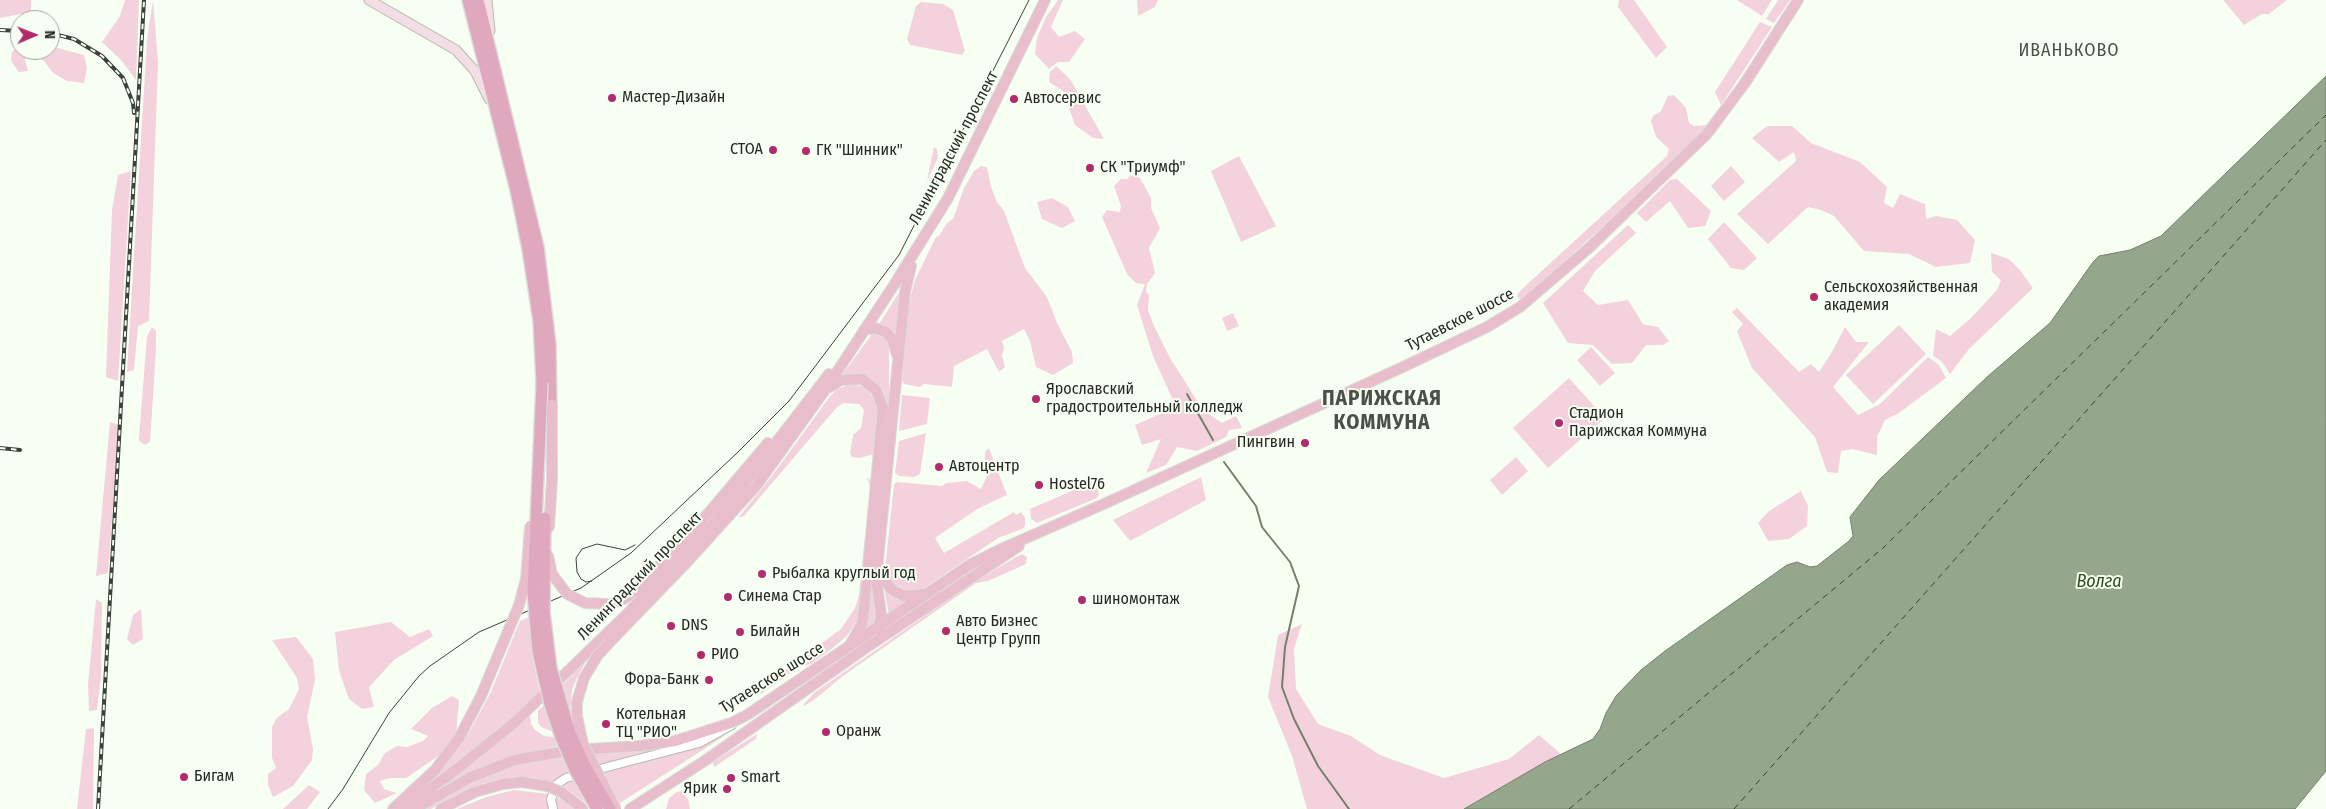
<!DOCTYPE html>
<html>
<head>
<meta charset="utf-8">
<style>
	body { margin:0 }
	#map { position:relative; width:2326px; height:809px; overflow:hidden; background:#f7fff3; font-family:"Fira Sans Condensed",sans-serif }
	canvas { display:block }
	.north { position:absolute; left:10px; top:10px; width:50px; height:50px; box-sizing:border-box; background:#f7fff3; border:1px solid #a3a9a0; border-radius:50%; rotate:89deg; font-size:14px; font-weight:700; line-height:20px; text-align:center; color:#252823 }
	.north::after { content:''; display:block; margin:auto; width:18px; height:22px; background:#b32b6d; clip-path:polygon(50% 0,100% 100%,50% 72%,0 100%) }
</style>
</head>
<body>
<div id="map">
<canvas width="2326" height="809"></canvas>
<div class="north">N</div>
</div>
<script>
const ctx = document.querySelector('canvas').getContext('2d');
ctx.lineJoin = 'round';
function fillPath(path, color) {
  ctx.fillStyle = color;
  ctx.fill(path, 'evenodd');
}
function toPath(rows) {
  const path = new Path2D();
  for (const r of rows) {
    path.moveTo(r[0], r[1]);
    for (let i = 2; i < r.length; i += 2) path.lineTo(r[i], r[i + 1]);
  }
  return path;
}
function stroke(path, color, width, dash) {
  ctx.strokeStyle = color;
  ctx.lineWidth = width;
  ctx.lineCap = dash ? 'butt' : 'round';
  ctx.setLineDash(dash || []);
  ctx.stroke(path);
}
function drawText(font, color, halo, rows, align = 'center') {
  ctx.font = font + ' "Fira Sans Condensed",sans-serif';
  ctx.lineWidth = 4;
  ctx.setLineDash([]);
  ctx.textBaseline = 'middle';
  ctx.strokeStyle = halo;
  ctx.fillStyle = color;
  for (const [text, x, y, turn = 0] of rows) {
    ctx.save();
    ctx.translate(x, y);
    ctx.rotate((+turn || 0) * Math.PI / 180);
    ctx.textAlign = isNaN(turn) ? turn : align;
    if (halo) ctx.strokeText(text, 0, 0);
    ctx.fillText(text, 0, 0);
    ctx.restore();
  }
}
const green = toPath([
	[0,0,31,0,31,12,0,18],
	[125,0,139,0,136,80,121,60,102,42,120,16],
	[153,0,158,62,149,321,138,326,134,370,127,372,147,40],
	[1058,0,1063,0,1051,27,1059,37,1075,31,1085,39,1069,62,1058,62,1049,69,1035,54,1037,38,1046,17],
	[1137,0,1158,0,1155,7,1138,16],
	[1619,0,1634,0,1667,47,1656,58,1618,7],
	[1737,0,1772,0,1762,16],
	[1778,0,1790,0,1774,23,1766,19],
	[2223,0,2287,0,2269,14,2262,14,2244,25],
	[921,2,943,4,953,10,965,51,962,55,910,45,907,39,916,6],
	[1760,22,1772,27,1721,105,1715,92],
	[18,45,20,45,20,50,50,50,50,46,84,55,87,68,84,83,67,81,53,73,44,61,35,56,25,59,28,71,19,72,11,61,12,52],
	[1056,66,1070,79,1104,139,1093,138,1075,125,1063,91,1049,82,1050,72],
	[1674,95,1686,108,1689,123,1694,126,1708,125,1704,132,1673,163,1524,298,1520,300,1517,295,1521,290,1667,156,1669,149,1656,137,1651,121,1653,116,1661,111,1668,96],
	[1767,126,1792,126,1811,143,1860,162,1887,187,1884,203,1893,208,1900,194,1925,204,1926,219,1936,216,1957,220,1975,240,1970,263,1936,267,1909,254,1864,251,1834,216,1821,210,1808,207,1768,244,1737,214,1796,161,1794,152,1779,162,1752,138],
	[934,147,937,149,938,158,927,181],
	[1239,156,1276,226,1241,242,1211,171],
	[981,166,987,167,991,187,997,202,1004,211,1025,268,1047,297,1057,323,1072,352,1073,363,1053,375,1036,367,1030,341,1024,329,1002,341,1004,348,1002,355,1005,367,999,372,987,349,954,366,952,387,924,384,920,387,904,384,902,380,908,306,915,280,936,237,939,236,947,223,953,219,964,188,974,171],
	[1731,166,1745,182,1724,201,1711,186],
	[131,171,131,170,118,381,106,377,112,210,118,175],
	[1130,175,1140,178,1151,198,1151,208,1160,228,1149,248,1155,273,1147,284,1146,292,1149,295,1148,310,1154,326,1170,358,1203,410,1222,423,1236,416,1242,428,1229,430,1226,437,1197,451,1177,447,1166,465,1146,473,1161,439,1142,445,1135,425,1176,407,1153,356,1137,305,1145,284,1136,283,1127,274,1102,217,1107,210,1120,212,1121,206,1114,186,1121,179,1128,179],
	[1677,179,1711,211,1705,226,1688,228,1670,201,1646,222,1637,213,1670,180],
	[1052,198,1068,207,1075,221,1062,228,1042,219,1037,202],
	[1724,222,1757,258,1744,270,1731,268,1708,239],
	[1628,225,1636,233,1595,271,1583,291,1598,305,1628,300,1643,324,1658,327,1669,341,1663,345,1646,345,1632,363,1612,364,1593,345,1568,343,1543,303],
	[1991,253,2009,259,2019,269,2033,288,1969,349,1950,374,1942,362,1933,356,1936,329,1950,336,1970,319,1997,290,2001,280,1992,272],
	[902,288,897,338,886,326,879,324],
	[1737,308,1799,372,1811,364,1819,372,1832,352,1845,327,1856,342,1869,342,1833,387,1858,415,1880,404,1928,357,1939,365,1946,378,1899,413,1885,420,1877,437,1877,455,1852,449,1841,451,1838,473,1827,472,1815,437,1752,368,1737,331,1743,324,1732,312],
	[1233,313,1239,326,1227,331,1222,318],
	[1899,325,1926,354,1873,404,1846,375],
	[152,327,156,331,156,351,150,442,145,445,139,441,139,437,147,336],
	[873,333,884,336,889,346,889,413,884,394,876,383,858,374,841,376],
	[1591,347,1615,373,1600,386,1577,360],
	[1569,378,1605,418,1548,468,1513,428],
	[847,385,857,385,866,388,877,403,879,414,875,454,859,458,852,457,850,454,853,435,861,428,864,410,859,404,843,403,837,407,744,516,738,518,772,476,828,399,836,390],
	[902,395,930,398,927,424,899,431],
	[110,422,119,425,108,573,96,576],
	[926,433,920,474,914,477,899,476,895,473,899,441],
	[989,448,1007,495,979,508,935,538,944,553,1014,512,1016,515,1021,512,1025,518,1025,526,1022,529,998,538,920,591,908,592,892,586,885,570,894,484,897,482,942,486,946,483,967,481,981,489,987,476,985,459,985,452],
	[1516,457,1528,471,1502,495,1490,480],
	[867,477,872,482,861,608,857,621,847,636,834,647,811,664,799,667,761,694,758,690,841,629,855,608,859,595,870,487],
	[1201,477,1206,500,1130,541,1113,520],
	[1092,482,1096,484,1099,494,1097,498,1037,523,1031,519,1030,509],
	[1801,491,1808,506,1807,526,1789,539,1768,541,1758,523,1769,511],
	[1022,554,1027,557,1026,564,988,581,976,583,843,676,814,700,804,706,803,705,814,693,969,585,1016,557],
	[872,579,876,625,860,635,869,610],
	[884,588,891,595,913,599,889,615],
	[96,599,102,603,101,676,97,710,89,711,88,685],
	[141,609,143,639,133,645,127,639,133,615],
	[529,617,533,661,540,692,476,749,423,788,449,761,471,729,490,694,520,621],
	[391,622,410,637,429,629,433,636,394,660,369,687,374,707,362,709,349,699,339,671,335,632],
	[1302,624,1294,649,1296,689,1318,724,1351,736,1380,755,1444,778,1509,759,1539,735,1561,754,1464,809,1307,809,1292,756,1268,697,1278,635],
	[296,637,313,659,315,680,307,717,313,749,312,760,293,786,273,797,268,785,268,774,276,768,272,758,272,727,277,718,289,709,299,689,297,678,272,640],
	[595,650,585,663,576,680,572,690,570,714,563,685],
	[452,696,459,700,456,735,443,753,406,778,390,778,380,781,384,789,397,793,375,803,364,790,366,774,378,765,385,753,397,746,407,747,423,741,428,736,411,729,432,708],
	[544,705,553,731,551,731,541,727,538,722,538,711],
	[530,714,531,723,534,729,544,736,554,737,557,746,505,758,471,772,430,794,492,747],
	[94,728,93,809,77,809,86,729],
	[757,734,756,739,714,767,713,762],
	[726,735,620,803,602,772,690,749],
	[666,747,598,765,592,753,639,750],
	[562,756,570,774,553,782,531,777,499,779,475,786,431,809,424,809,464,786,504,768,539,759],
	[573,780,588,805,562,785],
	[309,785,320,792,307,809,283,809],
	[514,790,549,794,549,809,457,809,486,797],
	[682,791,688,799,690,809,666,809,669,798,677,792],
	[556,797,566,802,575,809,557,809]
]);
const water = toPath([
	[2326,76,2326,771,2295,809,1464,809,1545,762,1593,739,1600,729,1606,713,1616,696,1641,670,1665,651,1787,565,1797,562,1810,567,1817,566,1849,541,1853,536,1850,517,1879,480,1987,377,2050,323,2093,262,2099,256,2130,250,2161,236,2326,76]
]);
const stream = toPath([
	[1187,394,1213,440],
	[1224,462,1256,506,1262,527,1290,562,1299,586,1285,647,1282,687,1294,719,1318,766,1349,809]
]);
const ferry = toPath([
	[1569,809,1883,548,2326,115],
	[1734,809,2326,140]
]);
const tertiary = toPath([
	[592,771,699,743,732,725],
	[553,809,551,799,557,784,566,778,580,774]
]);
const secondary = toPath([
	[369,0,456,50,475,71,489,99],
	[487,0,490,31]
]);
const primary = toPath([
	[864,330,875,328,886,332,892,339,897,355],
	[830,387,841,380,862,379,876,390,883,408,864,610,862,624,851,643],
	[880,568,885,581,892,590,904,596,923,594],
	[609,604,624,599,635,591,700,523,768,443],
	[879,629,881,613,877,585,878,560,905,292,911,266],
	[609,643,689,560,756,486,825,390,894,285,948,198,1045,0],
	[393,809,435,770,459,738],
	[403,809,462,765,514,723,629,612,714,523,829,374],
	[415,809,471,777,515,760,572,750,639,746,675,741,731,723,747,715,971,564,1001,549,1106,503,1405,366,1487,327,1520,307,1590,247,1707,134,1745,83,1798,0],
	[441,809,475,792,503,784],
	[630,809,706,760,867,647,1019,546]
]);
const trunk = toPath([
	[468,0,516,190,528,249,539,321,542,383],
	[478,0,538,247,550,344,551,415]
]);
const tram = toPath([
	[592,581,586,582,581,579,577,572,576,558,582,549,597,544,625,550,635,545],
	[328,809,343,789,389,713,419,676,430,666,479,632,581,588,631,553,738,452,789,401,899,255,1029,0]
]);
const rail = toPath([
	[0,30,20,31],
	[50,33,74,39,102,56,123,78,133,103,134,113],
	[0,448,20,450],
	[98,809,144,0]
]);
const primaryBridge = toPath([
	[549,528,552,480,552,405],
	[548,555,552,574,567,594,585,603,609,604],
	[609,643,598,655,584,678,577,702,577,716,583,744,616,809],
	[459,738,481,696,519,605,526,579,530,526],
	[503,784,522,782,547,786,561,792,583,809]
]);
const trunkBridge = toPath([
	[542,383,533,592,538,651,550,704,561,737,575,770,597,809],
	[545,518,544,612,551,668,570,733,585,766,610,809]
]);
const markers = [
	[612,98,5,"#b32b6d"],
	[1014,99,5,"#b32b6d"],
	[773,150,5,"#b32b6d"],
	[806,151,5,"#b32b6d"],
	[1090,168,5,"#b32b6d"],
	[1814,297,5,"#b32b6d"],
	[1036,399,5,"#b32b6d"],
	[1559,423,5,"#b32b6d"],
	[1305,443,5,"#b32b6d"],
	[939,467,5,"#b32b6d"],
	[1039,485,5,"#b32b6d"],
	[762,574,5,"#b32b6d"],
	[728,597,5,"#b32b6d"],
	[1082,600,5,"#b32b6d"],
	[671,626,5,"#b32b6d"],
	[946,631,5,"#b32b6d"],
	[740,632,5,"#b32b6d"],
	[701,655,5,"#b32b6d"],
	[709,680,5,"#b32b6d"],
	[606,724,5,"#b32b6d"],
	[826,732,5,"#b32b6d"],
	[184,777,5,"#b32b6d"],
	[731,778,5,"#b32b6d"],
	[727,789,5,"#b32b6d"]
];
const poiNames = [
	["Мастер-Дизайн",622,98],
	["Автосервис",1024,99],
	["СТОА",763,150,"right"],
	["ГК \"Шинник\"",816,151],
	["СК \"Триумф\"",1100,168],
	["Сельскохозяйственная",1824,288],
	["академия",1824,306],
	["Ярославский",1046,390],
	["градостроительный колледж",1046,408],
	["Стадион",1569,414],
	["Парижская Коммуна",1569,432],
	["Пингвин",1295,443,"right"],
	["Автоцентр",949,467],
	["Hostel76",1049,485],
	["Рыбалка круглый год",772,574],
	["Синема Стар",738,597],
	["шиномонтаж",1092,600],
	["Авто Бизнес",956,622],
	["Центр Групп",956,640],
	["DNS",681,626],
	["Билайн",750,632],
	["РИО",711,655],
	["Фора-Банк",699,680,"right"],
	["Котельная",616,715],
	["ТЦ \"РИО\"",616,733],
	["Оранж",836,732],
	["Бигам",194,777],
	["Smart",741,778],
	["Ярик",717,789,"right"]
];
const streetNames = [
	["Ленинградский проспект",954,148,-62],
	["Тутаевское шоссе",1460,320,-27],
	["Ленинградский проспект",640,576,-46],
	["Тутаевское шоссе",772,678,-32]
];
const neighbourhoodNames = [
	["ИВАНЬКОВО",2069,51]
];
const waterNames = [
	["Волга",2099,582]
];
const districtNames = [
	["ПАРИЖСКАЯ",1382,399],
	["КОММУНА",1382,423]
];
fillPath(green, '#f4d2dd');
fillPath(water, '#94a68c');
stroke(water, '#73806c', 1);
stroke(stream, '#73806c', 2);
stroke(ferry, '#304a21', 1, [6, 5]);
stroke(tertiary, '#b3bcae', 10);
stroke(secondary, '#b3bcae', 11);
stroke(primary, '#dcdddc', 12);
stroke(trunk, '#dcdddc', 14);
stroke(tertiary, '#fff', 8);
stroke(secondary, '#f3dee6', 9);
stroke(primary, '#e8becd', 10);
stroke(trunk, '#e0a8bc', 11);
stroke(tram, '#3d413b', 1);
stroke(rail, '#3d413b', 4);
stroke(rail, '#f7fff3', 2, [5.5]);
stroke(primaryBridge, '#dcdddc', 12, []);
stroke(trunkBridge, '#dcdddc', 14, []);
stroke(primaryBridge, '#e8becd', 10);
stroke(trunkBridge, '#e0a8bc', 11);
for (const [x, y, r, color] of markers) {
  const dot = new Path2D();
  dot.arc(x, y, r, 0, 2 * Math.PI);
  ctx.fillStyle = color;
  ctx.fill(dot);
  stroke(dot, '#f7fff3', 2);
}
drawText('16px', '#252823', '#f7fff3', poiNames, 'left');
drawText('16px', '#252823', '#f7fff3', streetNames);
ctx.letterSpacing = '1px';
drawText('18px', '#4a5246', '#f7fff3', neighbourhoodNames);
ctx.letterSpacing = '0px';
drawText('italic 18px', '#304a21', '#f7fff3', waterNames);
ctx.letterSpacing = '1px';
drawText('bold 21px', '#4a5246', '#f7fff3', districtNames);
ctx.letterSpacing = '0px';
</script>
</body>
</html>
